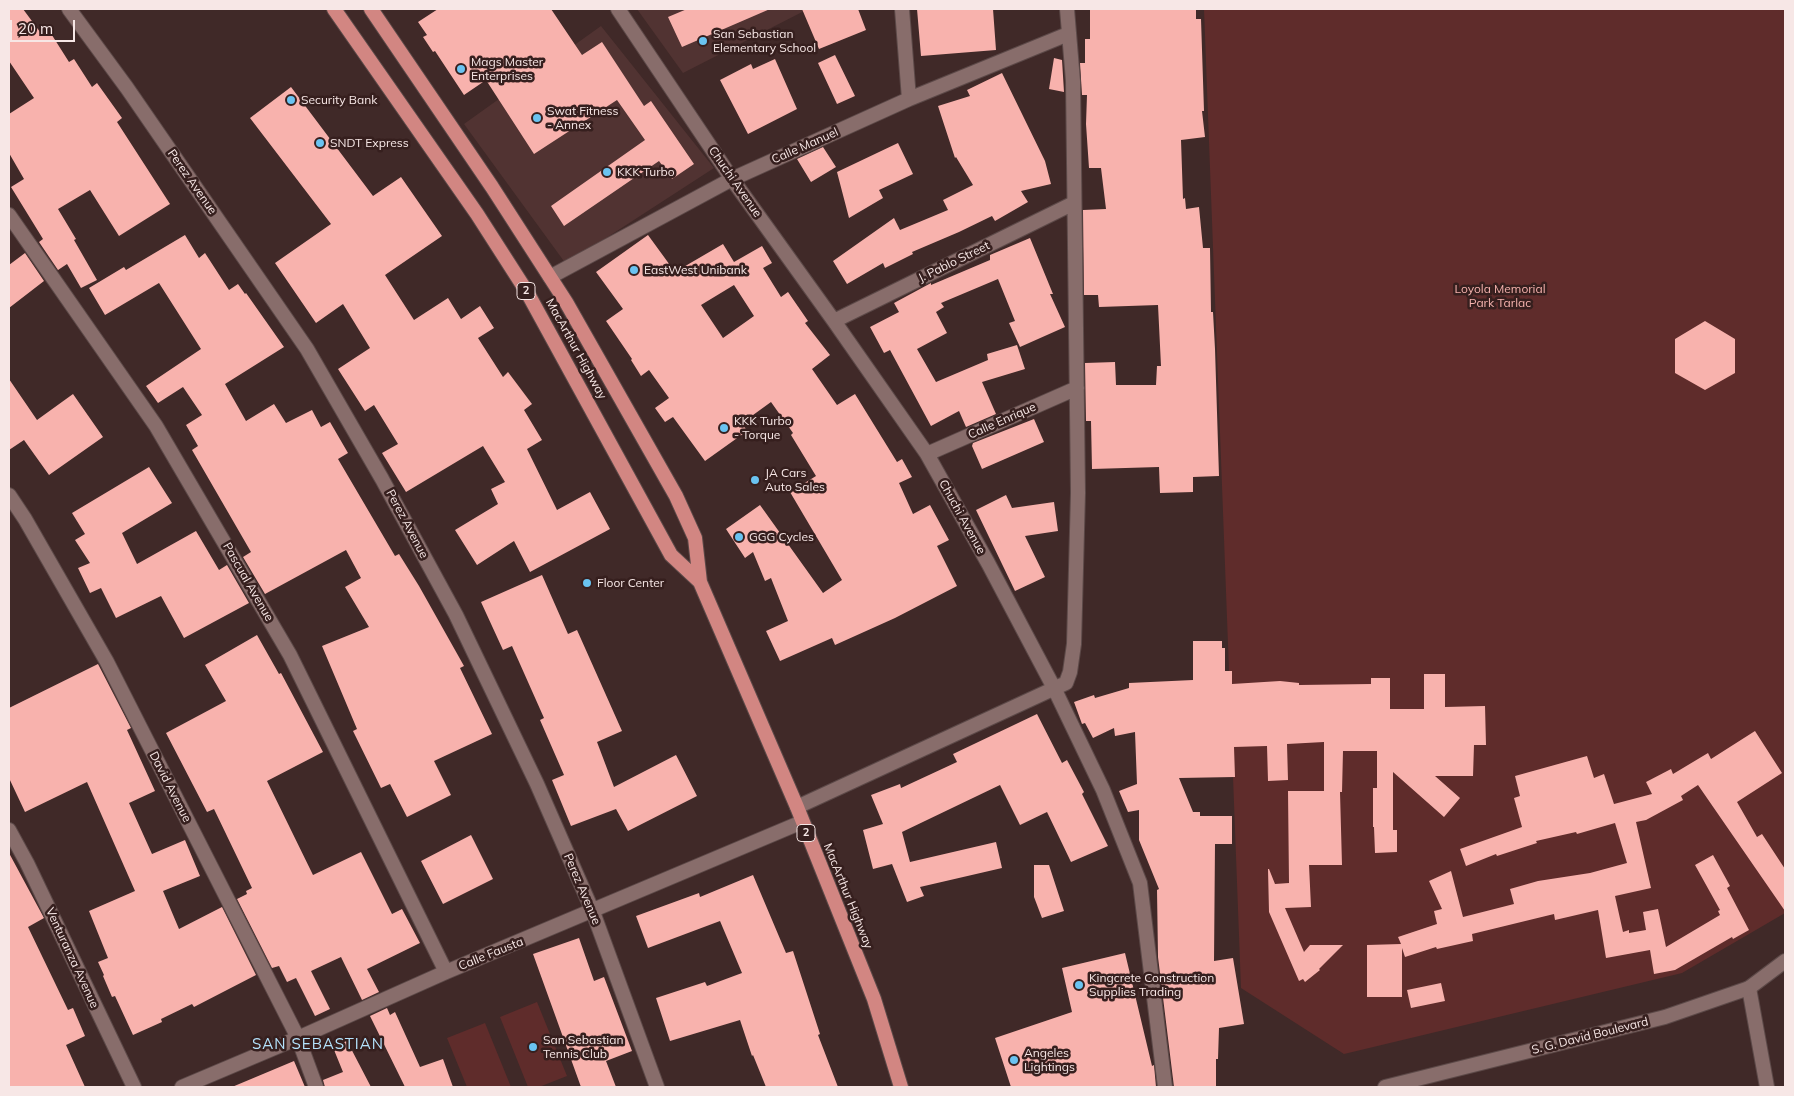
<!DOCTYPE html>
<html>
<head>
<meta charset="utf-8">
<style>
	body { margin:0 }
	#map { position:relative; width:1794px; height:1096px; overflow:hidden; background:#402928; font-family:Mulish,sans-serif }
	canvas { display:block }
	.frame { position:absolute; inset:0; border:10px solid #f7e7e6; pointer-events:none }
	.scale { position:absolute; left:10px; top:20px; width:65px; height:22px; box-sizing:border-box; border:2px solid #f7e7e6; border-top:0; padding-left:6px; font-size:15px; line-height:18px; white-space:nowrap; color:#f7e7e6; -webkit-text-stroke:4px #361f1e; paint-order:stroke }
</style>
</head>
<body>
<div id="map">
<canvas width="1794" height="1096"></canvas>
<div class="frame"></div>
<div class="scale">20 m</div>
</div>
<script>
const ctx = document.querySelector('canvas').getContext('2d');
ctx.lineJoin = 'round';
function fillPath(path, color) {
  ctx.fillStyle = color;
  ctx.fill(path, 'evenodd');
}
function toPath(rows) {
  const path = new Path2D();
  for (const r of rows) {
    path.moveTo(r[0], r[1]);
    for (let i = 2; i < r.length; i += 2) path.lineTo(r[i], r[i + 1]);
  }
  return path;
}
function stroke(path, color, width, dash) {
  ctx.strokeStyle = color;
  ctx.lineWidth = width;
  ctx.lineCap = dash ? 'butt' : 'round';
  ctx.setLineDash(dash || []);
  ctx.stroke(path);
}
function drawText(font, color, halo, rows, align = 'center') {
  ctx.font = font + ' Mulish,sans-serif';
  ctx.lineWidth = 5;
  ctx.setLineDash([]);
  ctx.textBaseline = 'middle';
  ctx.strokeStyle = halo;
  ctx.fillStyle = color;
  for (const [text, x, y, turn = 0] of rows) {
    ctx.save();
    ctx.translate(x, y);
    ctx.rotate((+turn || 0) * Math.PI / 180);
    ctx.textAlign = isNaN(turn) ? turn : align;
    if (halo) ctx.strokeText(text, 0, 0);
    ctx.fillText(text, 0, 0);
    ctx.restore();
  }
}
const built = toPath([
	[637,9,808,9,683,73],
	[601,26,714,168,566,264,464,124]
]);
const green = toPath([
	[1204,9,1785,9,1785,913,1682,973,1344,1054,1241,988],
	[537,1002,567,1076,539,1087,528,1087,500,1017],
	[485,1023,511,1087,467,1087,447,1038]
]);
const building = toPath([
	[9,9,23,9,43,36,50,32,69,62,74,59,92,87,97,83,122,118,117,122,170,204,119,236,90,190,58,209,76,239,74,240,97,280,81,288,67,264,58,270,39,242,43,239,11,187,24,179,9,153,9,114,34,98,9,61],
	[438,9,551,9,582,55,602,42,644,106,651,101,694,164,672,179,659,161,564,226,551,206,645,140,617,100,534,154,486,80,464,95,435,51,433,52,423,37,427,35,418,22],
	[687,9,770,9,682,47,668,17],
	[802,9,858,9,866,30,819,49],
	[917,9,993,9,996,50,921,56],
	[1090,9,1196,9,1196,19,1201,19,1204,111,1202,111,1205,137,1181,140,1183,199,1185,198,1186,209,1199,207,1203,248,1210,248,1211,312,1213,312,1215,349,1219,476,1193,477,1193,492,1160,493,1159,467,1092,469,1091,421,1086,421,1085,363,1115,362,1116,385,1156,385,1157,366,1161,366,1158,305,1099,307,1098,295,1084,295,1083,210,1106,209,1101,168,1089,168,1086,124,1087,95,1082,95,1080,63,1085,63,1085,39,1090,39],
	[835,55,855,96,837,104,818,63],
	[1054,58,1062,60,1064,92,1049,89],
	[775,59,797,109,748,134,720,80,751,64,753,69],
	[1002,73,1045,161,1051,184,1021,191,1028,202,995,221,992,216,959,232,912,252,913,254,885,268,883,263,847,284,833,261,894,218,900,230,948,210,943,200,973,185,956,157,955,158,938,106,970,96,967,90],
	[291,87,373,196,401,177,442,236,385,275,414,320,448,298,461,319,480,306,494,328,478,338,503,377,508,372,532,404,524,410,542,440,527,449,557,510,590,492,610,529,530,572,514,541,477,565,455,530,498,504,491,489,505,482,483,446,406,492,382,453,398,444,374,405,365,411,338,369,370,348,343,304,316,323,275,263,331,224,250,118],
	[898,143,913,174,879,190,883,198,849,218,837,172],
	[823,147,836,167,811,182,797,159],
	[185,235,199,258,205,253,229,290,238,284,245,294,246,293,284,347,225,384,246,421,274,404,286,423,312,410,321,427,330,422,348,453,338,459,395,556,399,554,419,586,464,666,460,668,492,734,434,761,451,795,407,817,390,784,381,788,353,731,357,729,322,646,369,627,345,587,361,578,346,550,265,594,243,557,251,552,192,450,198,446,186,425,202,415,183,387,158,403,146,386,201,349,159,283,105,315,89,288,124,267,126,270],
	[648,235,675,272,723,244,734,262,762,246,772,263,763,268,781,297,788,292,808,321,805,323,830,355,812,369,837,405,855,394,897,462,902,459,912,477,899,483,913,514,930,505,949,540,937,546,957,586,895,618,835,645,832,638,780,661,766,631,788,621,771,578,765,581,753,552,745,558,726,529,760,505,823,593,842,580,790,492,816,476,791,435,793,433,771,402,742,423,747,431,705,461,673,417,665,422,655,408,669,398,649,370,641,376,631,360,632,359,606,321,623,309,596,272],
	[734,285,754,316,723,338,701,305],
	[1030,238,1053,294,1050,294,1065,327,1020,347,1009,323,1015,321,998,279,941,303,944,307,936,312,947,333,917,349,936,382,988,360,987,354,1017,345,1025,369,982,382,996,414,966,427,959,411,931,426,890,350,884,353,870,327,899,312,894,303,931,283,931,285,990,260,990,255],
	[25,253,44,281,9,308,9,265],
	[1705,321,1735,339,1735,373,1705,390,1675,373,1675,339],
	[9,379,37,420,73,394,103,437,49,475,24,440,9,450],
	[1034,419,1044,442,982,469,972,446,973,443],
	[149,467,172,503,122,533,137,564,196,531,219,570,227,565,249,603,184,638,161,596,116,618,101,588,90,593,78,568,90,563,75,540,85,534,72,513],
	[1006,495,1012,508,1054,502,1058,531,1025,536,1045,577,1015,591,976,510],
	[542,575,568,634,577,630,622,731,597,742,614,787,676,755,697,796,628,831,616,809,571,826,552,780,564,775,540,720,544,718,512,646,503,650,481,602],
	[257,635,279,674,281,673,323,752,267,781,313,875,361,852,392,914,402,909,420,943,367,969,379,992,362,1000,341,957,311,971,330,1009,315,1016,296,978,287,982,279,966,272,968,237,899,247,894,246,891,252,888,214,809,207,812,166,733,226,701,205,665],
	[1193,641,1222,641,1222,648,1225,648,1225,671,1232,671,1232,684,1280,681,1299,683,1299,685,1371,684,1371,678,1390,678,1390,709,1424,709,1424,674,1445,674,1445,707,1485,706,1486,745,1474,745,1473,776,1435,776,1460,798,1444,817,1393,772,1393,830,1397,830,1397,852,1375,853,1374,827,1373,827,1373,788,1377,788,1377,751,1343,751,1342,792,1340,792,1342,865,1309,865,1311,907,1285,908,1304,952,1310,945,1343,945,1319,969,1320,970,1305,982,1303,979,1299,981,1269,912,1268,869,1269,869,1275,884,1289,883,1288,791,1324,791,1324,742,1287,744,1288,780,1268,781,1267,746,1234,747,1235,777,1179,778,1193,812,1200,812,1200,816,1232,816,1232,844,1215,844,1214,961,1233,958,1244,1024,1219,1028,1218,1059,1216,1059,1216,1087,1174,1087,1158,957,1157,890,1159,889,1139,840,1139,810,1128,812,1119,791,1137,784,1135,732,1115,736,1114,728,1093,738,1085,723,1082,724,1074,702,1094,695,1095,698,1129,688,1129,683,1193,680],
	[98,664,131,728,127,730,155,791,129,803,152,854,185,840,200,876,163,891,179,929,222,907,256,975,194,1007,192,1004,161,1019,162,1022,133,1035,115,996,112,997,103,976,104,975,98,962,108,958,89,911,135,891,87,782,25,812,9,778,9,708],
	[1037,714,1062,763,1067,760,1084,792,1082,794,1108,846,1071,862,1047,812,1020,825,1000,785,902,832,910,862,996,842,1002,868,920,887,924,896,907,902,892,864,873,869,863,830,883,824,871,795,900,784,901,788,957,762,953,754],
	[1755,731,1782,773,1737,802,1757,837,1762,834,1785,869,1785,911,1698,785,1681,796,1683,800,1646,820,1636,822,1651,888,1615,896,1623,932,1629,930,1629,933,1646,930,1643,912,1658,909,1666,947,1720,915,1718,911,1720,910,1695,865,1713,855,1730,886,1727,888,1749,930,1733,939,1732,937,1675,970,1654,974,1650,950,1606,958,1598,910,1555,920,1554,914,1472,934,1473,941,1437,949,1436,947,1405,957,1402,948,1402,997,1367,997,1367,945,1401,944,1398,937,1437,924,1434,911,1442,909,1429,881,1451,871,1463,917,1514,904,1510,889,1538,881,1590,873,1627,863,1615,823,1577,834,1576,832,1536,841,1537,843,1497,856,1496,854,1466,866,1460,849,1522,827,1514,798,1520,796,1515,776,1587,756,1594,778,1604,774,1614,804,1652,794,1646,782,1671,769,1673,774,1708,753,1711,759],
	[471,835,493,879,443,904,421,861],
	[9,853,44,918,28,927,68,1010,73,1008,85,1036,66,1045,85,1087,9,1087],
	[1034,865,1049,865,1064,911,1042,918,1034,897],
	[753,875,786,953,793,951,820,1034,818,1035,838,1087,766,1087,753,1055,752,1056,740,1020,670,1041,656,998,705,982,707,986,742,973,720,921,648,948,636,916,699,893,700,897],
	[579,938,594,981,604,977,632,1051,606,1061,616,1087,581,1087,533,954],
	[1125,953,1152,1066,1154,1065,1156,1087,1011,1087,995,1038,1072,1012,1062,968],
	[1441,983,1445,1001,1411,1008,1407,990],
	[387,1008,390,1015,395,1012,420,1067,443,1059,453,1087,405,1087,370,1016],
	[346,1039,371,1087,325,1087,323,1080,343,1072,332,1045],
	[294,1061,305,1087,232,1087]
]);
const minor = toPath([
	[69,9,127,88,307,349,382,479,456,615,537,784,593,912,657,1087],
	[618,9,732,179,834,321,927,454,988,563,1054,688,1103,790,1140,883,1165,1087],
	[902,9,909,99],
	[9,215,156,426,290,655,446,972],
	[550,277,732,179,909,99,1068,34],
	[834,321,1074,203],
	[927,454,1077,388],
	[9,495,25,519,107,662,298,1038,316,1087],
	[797,807,1066,683,1070,672,1074,644,1078,493,1073,81,1067,9],
	[9,830,27,863,134,1087],
	[1749,988,1767,1087],
	[182,1087,298,1038,446,972,802,822]
]);
const tertiary = toPath([
	[1385,1087,1665,1017,1749,988,1785,961]
]);
const trunk = toPath([
	[334,9,477,214,527,292,671,555,700,582],
	[371,9,492,187,566,302,676,496,695,538,700,582,797,807,874,999,901,1087]
]);
const markers = [
	[703,41,5,"#6ac3f1"],
	[461,69,5,"#6ac3f1"],
	[291,100,5,"#6ac3f1"],
	[537,118,5,"#6ac3f1"],
	[320,143,5,"#6ac3f1"],
	[607,172,5,"#6ac3f1"],
	[634,270,5,"#6ac3f1"],
	[724,428,5,"#6ac3f1"],
	[755,480,5,"#6ac3f1"],
	[739,537,5,"#6ac3f1"],
	[587,583,5,"#6ac3f1"],
	[1079,985,5,"#6ac3f1"],
	[533,1047,5,"#6ac3f1"],
	[1014,1060,5,"#6ac3f1"]
];
const shields = [
	[526,291,18],
	[806,833,18]
];
const shieldNames = [
	["2",526,291],
	["2",806,833]
];
const poiNames = [
	["San Sebastian",713,34],
	["Elementary School",713,48],
	["Mags Master",471,62],
	["Enterprises",471,76],
	["Security Bank",301,100],
	["Swat Fitness",547,111],
	["- Annex",547,125],
	["SNDT Express",330,143],
	["KKK Turbo",617,172],
	["EastWest Unibank",644,270],
	["KKK Turbo",734,421],
	["- Torque",734,435],
	["JA Cars",765,473],
	["Auto Sales",765,487],
	["GGG Cycles",749,537],
	["Floor Center",597,583],
	["Kingcrete Construction",1089,978],
	["Supplies Trading",1089,992],
	["San Sebastian",543,1040],
	["Tennis Club",543,1054],
	["Angeles",1024,1053],
	["Lightings",1024,1067]
];
const streetNames = [
	["Calle Manuel",805,146,-24],
	["Perez Avenue",192,182,55],
	["Chuchi Avenue",735,182,55],
	["J. Pablo Street",954,262,-26],
	["MacArthur Highway",576,349,61],
	["Calle Enrique",1002,421,-24],
	["Chuchi Avenue",962,517,61],
	["Perez Avenue",407,524,62],
	["Pascual Avenue",248,582,60],
	["David Avenue",170,787,63],
	["Perez Avenue",582,889,67],
	["MacArthur Highway",848,896,68],
	["Calle Fausta",491,954,-22],
	["Venturanza Avenue",72,958,65],
	["S. G. David Boulevard",1590,1036,-14]
];
const parkNames = [
	["Loyola Memorial",1500,289],
	["Park Tarlac",1500,303]
];
const quarterNames = [
	["SAN SEBASTIAN",318,1044]
];
fillPath(built, '#513332');
fillPath(green, '#5f2c2b');
fillPath(building, '#f8b2ad');
stroke(minor, '#5c4948', 16);
stroke(tertiary, '#5c4948', 16);
stroke(trunk, '#5c4948', 16);
stroke(minor, '#886d6b', 14);
stroke(tertiary, '#886d6b', 14);
stroke(trunk, '#d28682', 14);
for (const [x, y, r, color] of markers) {
  const dot = new Path2D();
  dot.arc(x, y, r, 0, 2 * Math.PI);
  ctx.fillStyle = color;
  ctx.fill(dot);
  stroke(dot, '#361f1e', 2);
}
for (const [x, y, w] of shields) {
  const box = new Path2D();
  box.roundRect(x - w / 2, y - 8.5, w, 17, 4);
  ctx.fillStyle = '#361f1e';
  ctx.fill(box);
  stroke(box, '#f7e7e6', 1);
}
drawText('bold 11px', '#f7e7e6', null, shieldNames);
drawText('12px', '#f7e7e6', '#361f1e', poiNames, 'left');
drawText('12px', '#f7e7e6', '#361f1e', streetNames);
drawText('12px', '#f5b2ad', '#361f1e', parkNames);
ctx.letterSpacing = '1px';
drawText('15px', '#b4e2fc', '#361f1e', quarterNames);
ctx.letterSpacing = '0px';
</script>
</body>
</html>
